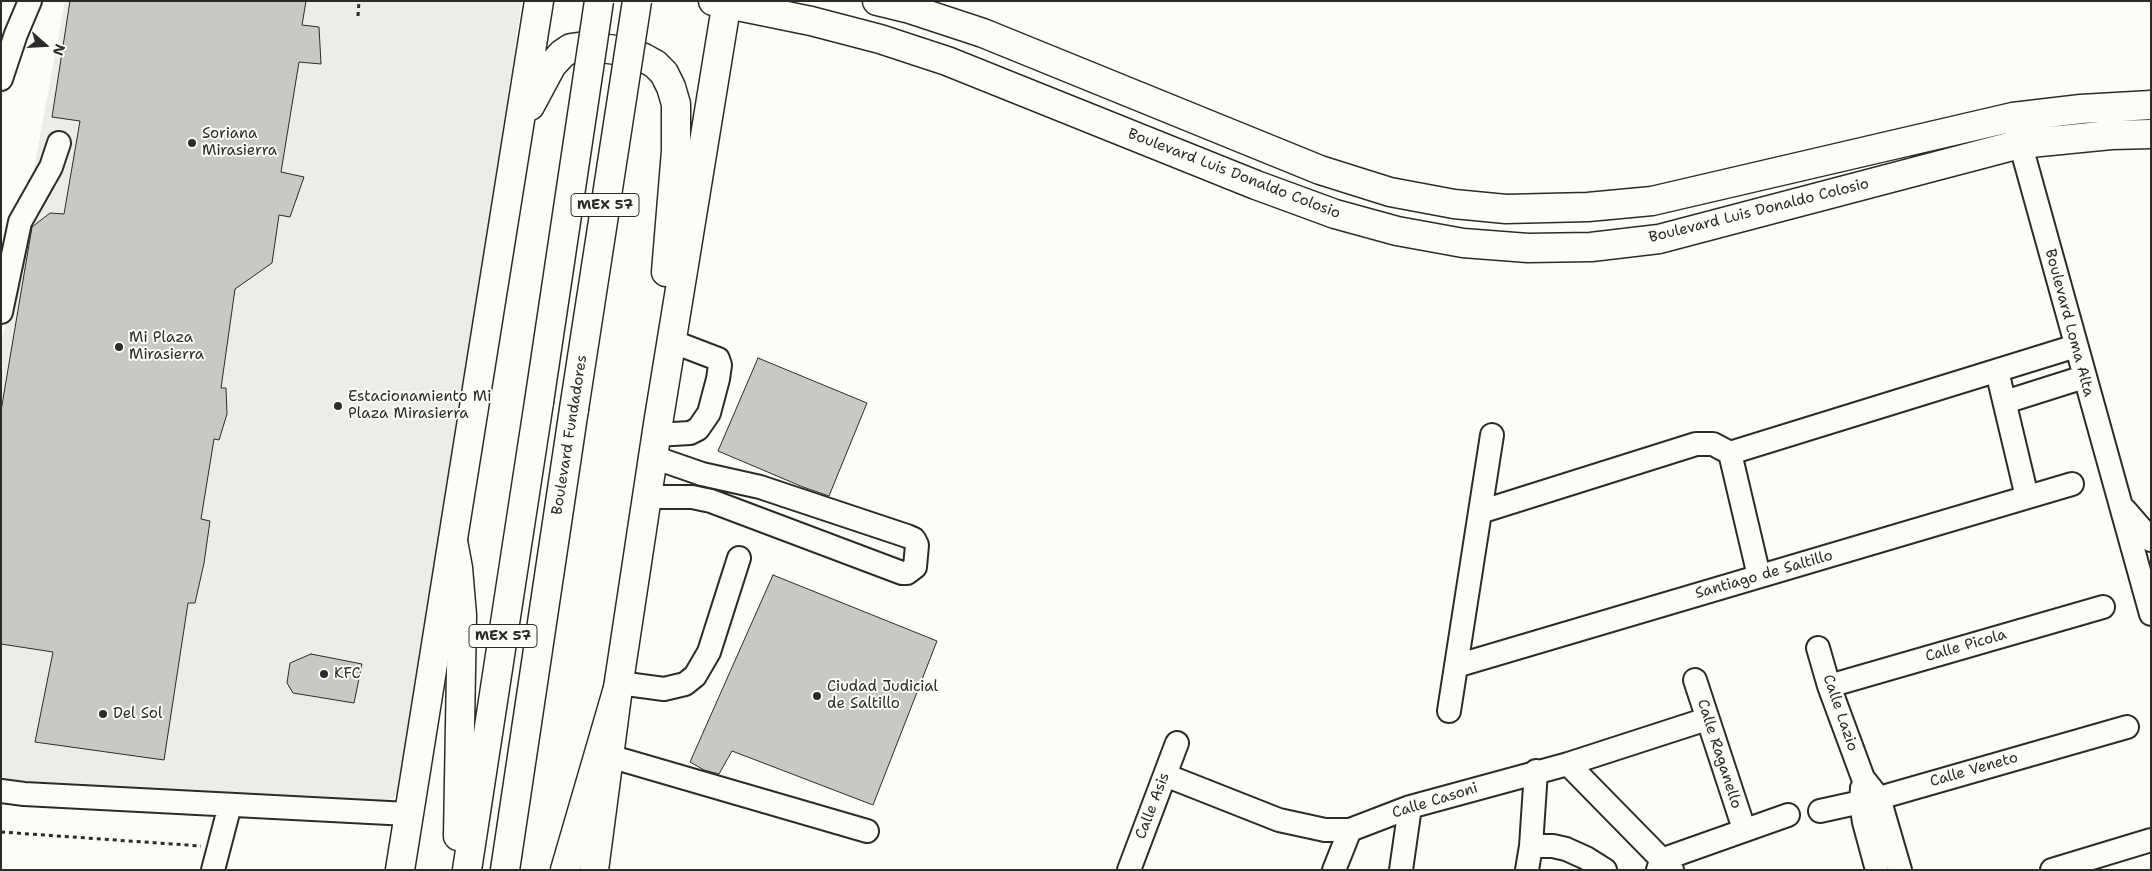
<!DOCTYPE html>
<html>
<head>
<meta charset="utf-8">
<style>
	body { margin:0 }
	#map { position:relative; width:2152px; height:871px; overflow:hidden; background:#fdfcf7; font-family:"Shantell Sans",sans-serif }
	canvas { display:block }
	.frame { position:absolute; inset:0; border:2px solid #2b2b2b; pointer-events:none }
	.north { position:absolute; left:20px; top:20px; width:50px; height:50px; -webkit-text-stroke:4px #fdfcf7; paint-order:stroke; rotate:109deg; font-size:14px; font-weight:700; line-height:20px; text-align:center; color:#2b2b2b }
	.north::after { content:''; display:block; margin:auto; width:18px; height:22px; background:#2b2b2b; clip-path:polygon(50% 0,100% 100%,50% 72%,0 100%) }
</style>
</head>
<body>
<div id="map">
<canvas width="2152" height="871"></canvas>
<div class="frame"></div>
<div class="north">N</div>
</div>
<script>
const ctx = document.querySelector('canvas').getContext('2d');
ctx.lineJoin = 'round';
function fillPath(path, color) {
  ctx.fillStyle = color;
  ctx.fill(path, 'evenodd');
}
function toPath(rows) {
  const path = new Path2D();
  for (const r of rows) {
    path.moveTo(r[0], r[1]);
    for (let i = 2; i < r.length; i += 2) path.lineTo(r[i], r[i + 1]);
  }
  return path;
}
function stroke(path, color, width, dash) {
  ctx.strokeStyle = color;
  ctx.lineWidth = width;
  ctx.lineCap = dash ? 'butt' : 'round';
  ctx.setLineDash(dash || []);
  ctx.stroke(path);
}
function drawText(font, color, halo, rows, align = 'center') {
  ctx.font = font + ' "Shantell Sans",sans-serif';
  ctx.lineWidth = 4;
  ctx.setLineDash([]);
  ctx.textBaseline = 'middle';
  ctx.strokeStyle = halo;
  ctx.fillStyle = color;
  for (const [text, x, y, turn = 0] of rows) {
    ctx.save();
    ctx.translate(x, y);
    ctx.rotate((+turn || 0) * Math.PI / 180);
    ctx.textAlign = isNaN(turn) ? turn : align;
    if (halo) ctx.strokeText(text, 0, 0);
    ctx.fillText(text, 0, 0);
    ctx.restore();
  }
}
const built = toPath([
	[65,1,522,1,403,786,393,798,380,804,1,784,1,347]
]);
const building = toPath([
	[70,1,306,1,302,25,319,27,321,64,299,62,281,172,304,177,290,217,279,215,272,263,235,289,221,388,226,388,227,414,219,440,214,439,201,519,210,521,204,563,195,603,188,603,164,760,35,742,53,652,1,644,1,411,32,227,50,213,64,214,80,121,52,117,70,1],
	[758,358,867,403,829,496,803,487,718,451,758,358],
	[773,575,937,641,873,805,732,751,719,774,704,770,690,762,773,575],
	[311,654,362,664,354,703,293,693,287,683,290,663,311,654]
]);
const path = toPath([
	[358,16,359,1],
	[1,832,201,846]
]);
const minor = toPath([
	[1,79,16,34,30,1],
	[2016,128,2151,614],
	[1,312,20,222,51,167,59,143],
	[1997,371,2027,497],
	[2005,402,2084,377],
	[656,435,690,433,698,429,709,413,718,379,720,365,718,359,671,341],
	[1730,453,1759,576],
	[647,497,692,497,711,501,902,573,907,573,915,567,917,545,914,539,907,536,760,487,702,474,653,457],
	[2125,510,2151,540],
	[1480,512,1696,444,1713,444,1730,453,2076,346],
	[1818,648,1829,686,1863,778,1879,798,1900,870],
	[1456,666,2072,484],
	[1695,680,1744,829],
	[619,683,664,689,685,684,695,676,709,652,739,558],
	[1829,686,2103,607],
	[1449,711,1492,435],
	[609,756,867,831],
	[1568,764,1672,870],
	[1165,775,1279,820,1325,830,1350,830,1410,807,1568,764,1707,719],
	[1862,788,1861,802,1864,822,1877,870],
	[1,791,24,794,408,814],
	[1820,811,1879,798,2127,727],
	[1531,846,1553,846,1566,849,1586,858,1605,870],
	[213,870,230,805],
	[1129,870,1177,743],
	[1334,870,1350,830],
	[1401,870,1410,807],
	[1527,870,1531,846,1536,771],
	[1658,870,1661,860,1788,815],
	[2052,870,2151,840]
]);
const major = toPath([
	[713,1,811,21,880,39,947,61,1256,185,1335,214,1397,231,1463,243,1528,248,1591,247,1659,239,2020,144,2111,135,2151,134],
	[877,1,910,9,983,33,1320,170,1390,192,1454,204,1506,209,1588,207,1652,201,2013,117,2081,109,2151,105],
	[530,106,552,65,562,54,571,48,585,46,624,51,644,58,655,64,664,73,671,87,676,104,676,151,666,272],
	[400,870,539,1],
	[594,870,618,688,658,424,727,1]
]);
const highway = toPath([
	[453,541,458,568,462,615,458,836],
	[467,870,539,402],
	[505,870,574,409],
	[565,870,618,688]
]);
const highwayBridge = toPath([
	[539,402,599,1],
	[574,409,637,1]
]);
const markers = [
	[192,143,5,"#2b2b2b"],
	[119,347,5,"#2b2b2b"],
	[338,406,5,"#2b2b2b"],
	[324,674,5,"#2b2b2b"],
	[817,696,5,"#2b2b2b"],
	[103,714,5,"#2b2b2b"]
];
const shields = [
	[605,205,68],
	[503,636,68]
];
const shieldNames = [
	["MEX 57",605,205],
	["MEX 57",503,636]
];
const poiNames = [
	["Soriana",202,134],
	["Mirasierra",202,151],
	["Mi Plaza",129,338],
	["Mirasierra",129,355],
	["Estacionamiento Mi",348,397],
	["Plaza Mirasierra",348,414],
	["KFC",334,674],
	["Ciudad Judicial",827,687],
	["de Saltillo",827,704],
	["Del Sol",113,714]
];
const streetNames = [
	["Boulevard Luis Donaldo Colosio",1234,174,21],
	["Boulevard Luis Donaldo Colosio",1759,211,-14],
	["Boulevard Loma Alta",2069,323,75],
	["Boulevard Fundadores",570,435,-81],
	["Santiago de Saltillo",1764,575,-16],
	["Calle Picola",1966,646,-16],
	["Calle Lazio",1840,713,71],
	["Calle Raganello",1719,754,72],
	["Calle Veneto",1974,770,-16],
	["Calle Casoni",1435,801,-17],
	["Calle Asis",1153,806,-69]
];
fillPath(built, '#edece8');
fillPath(building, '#c9c8c4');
stroke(building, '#2b2b2b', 1);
stroke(minor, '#2b2b2b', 26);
stroke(major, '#2b2b2b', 31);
stroke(highway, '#2b2b2b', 31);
stroke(path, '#2b2b2b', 3, [4, 4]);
stroke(minor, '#fdfcf7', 22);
stroke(major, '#fdfcf7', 28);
stroke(highway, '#fdfcf7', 28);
stroke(highwayBridge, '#2b2b2b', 31, []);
stroke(highwayBridge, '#fdfcf7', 28);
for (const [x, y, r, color] of markers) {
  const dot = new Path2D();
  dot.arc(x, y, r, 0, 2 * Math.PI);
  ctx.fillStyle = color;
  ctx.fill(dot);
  stroke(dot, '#fdfcf7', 2);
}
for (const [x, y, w] of shields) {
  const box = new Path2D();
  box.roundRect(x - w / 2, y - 11.5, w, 23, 4);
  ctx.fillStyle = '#fdfcf7';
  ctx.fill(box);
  stroke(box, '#2b2b2b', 1);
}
drawText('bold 14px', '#2b2b2b', null, shieldNames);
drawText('15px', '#2b2b2b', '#fdfcf7', poiNames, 'left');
drawText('15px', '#2b2b2b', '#fdfcf7', streetNames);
</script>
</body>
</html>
